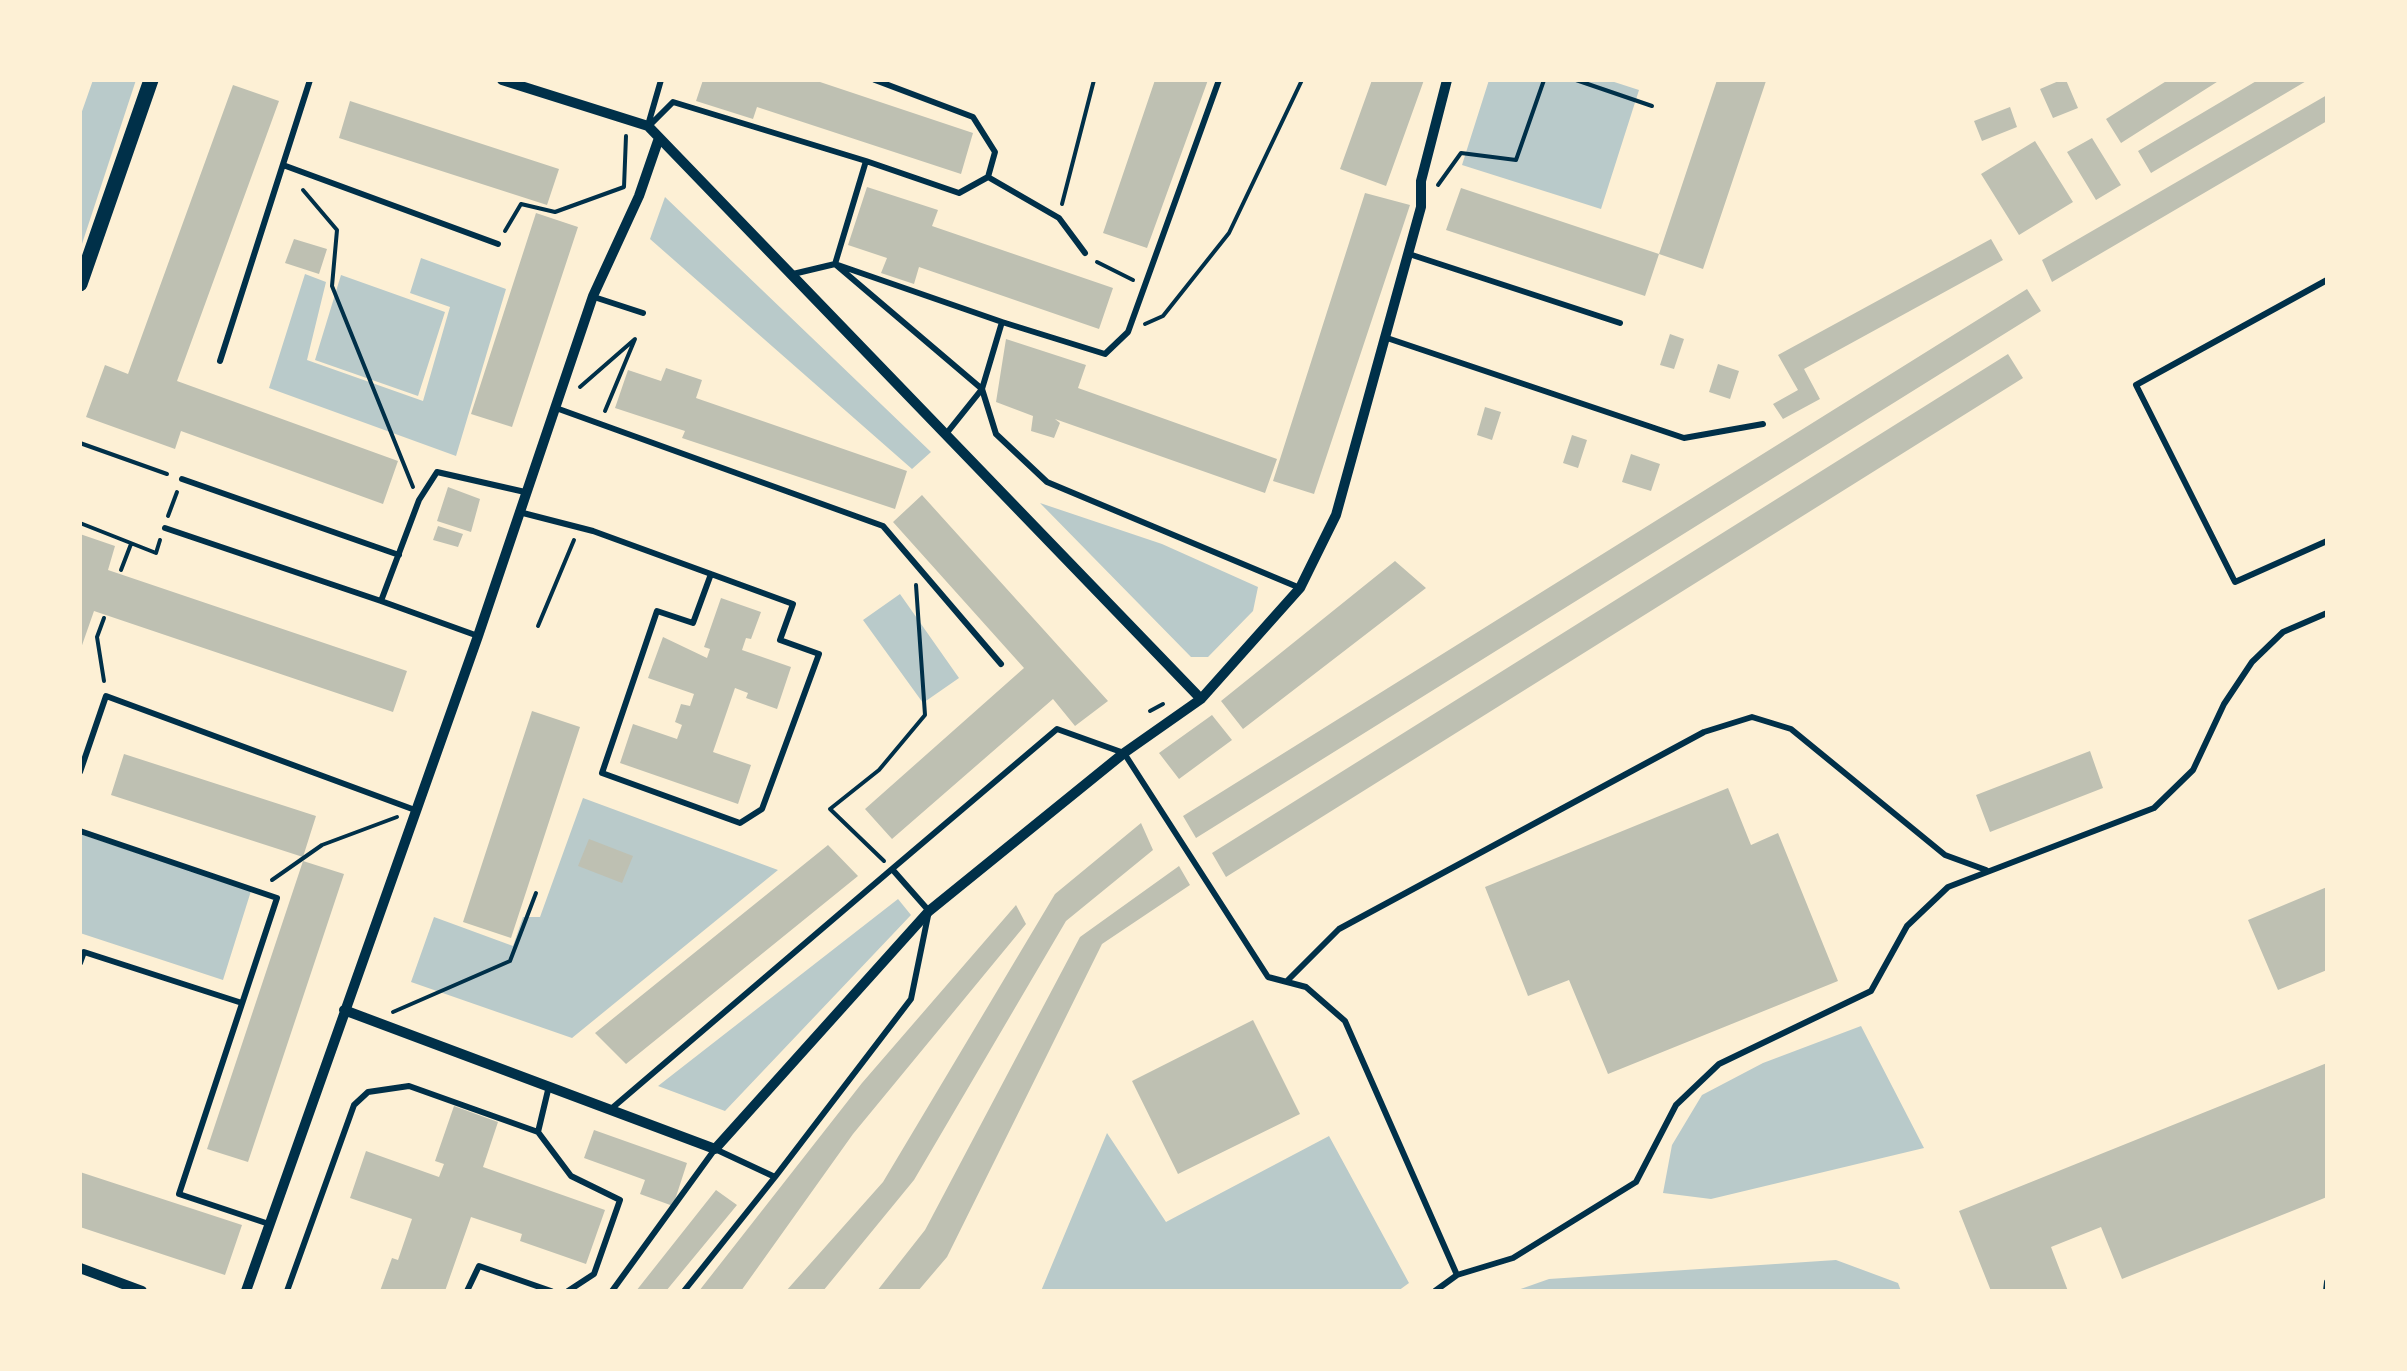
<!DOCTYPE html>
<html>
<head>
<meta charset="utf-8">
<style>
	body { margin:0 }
	#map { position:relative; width:2407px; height:1371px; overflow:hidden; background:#fdf0d5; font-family:"DejaVu Sans",sans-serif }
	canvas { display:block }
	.frame { position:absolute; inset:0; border:82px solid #fdf0d5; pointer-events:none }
</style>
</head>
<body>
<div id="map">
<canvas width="2407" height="1371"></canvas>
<div class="frame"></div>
</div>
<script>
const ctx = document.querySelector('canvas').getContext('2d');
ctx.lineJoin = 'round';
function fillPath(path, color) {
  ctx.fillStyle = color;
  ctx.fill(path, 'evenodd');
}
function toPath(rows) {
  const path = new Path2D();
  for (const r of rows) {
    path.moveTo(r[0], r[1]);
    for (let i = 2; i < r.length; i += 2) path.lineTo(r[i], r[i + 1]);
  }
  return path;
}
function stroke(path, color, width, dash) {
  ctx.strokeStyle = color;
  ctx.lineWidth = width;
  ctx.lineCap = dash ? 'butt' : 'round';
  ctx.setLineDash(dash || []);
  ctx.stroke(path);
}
const green = toPath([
	[93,80,136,80,80,250,80,117],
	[1489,80,1608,80,1639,90,1601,209,1462,165],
	[665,197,931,452,912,469,650,239],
	[421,258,506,289,456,456,269,388,305,274,326,282,307,360,423,401,450,307,410,293],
	[341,275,445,312,418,396,315,360],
	[1040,503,1162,544,1258,587,1253,611,1208,657,1191,657],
	[900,594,959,678,923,703,863,620],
	[583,798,778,870,572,1038,411,982,434,917,513,946,523,917,540,917],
	[80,834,251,891,223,980,80,933],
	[898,899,911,915,725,1111,658,1086],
	[1861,1026,1924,1148,1711,1199,1663,1193,1672,1145,1702,1095,1763,1063],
	[1107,1133,1166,1222,1329,1136,1409,1283,1398,1291,1041,1291],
	[1836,1260,1898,1283,1901,1291,1515,1291,1549,1279]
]);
const building = toPath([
	[703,80,814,80,973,133,961,174,757,107,753,119,696,101],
	[1155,80,1208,80,1147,248,1103,233],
	[1372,80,1424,80,1386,186,1340,169],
	[1717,80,1766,81,1703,269,1659,254,1645,296,1446,230,1461,188,1659,254],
	[2061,80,2066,80,2078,108,2053,118,2040,89],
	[2168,80,2220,80,2121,143,2106,119],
	[2258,80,2308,80,2151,173,2138,151],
	[233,85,279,101,177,381,398,461,383,504,181,431,175,449,86,417,105,365,128,374],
	[2327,95,2327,121,2052,282,2042,260],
	[350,101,559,169,547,205,339,138],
	[2010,107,2017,127,1982,141,1974,121],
	[2092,138,2121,185,2096,200,2067,152],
	[2035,141,2073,202,2019,235,1981,174],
	[867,187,938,210,932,226,1113,288,1099,329,919,267,914,284,881,273,887,258,848,245],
	[1365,193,1410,205,1314,494,1273,481],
	[536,213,578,227,512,427,471,414],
	[294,239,327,249,319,274,285,263],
	[1991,239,2003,260,1804,369,1820,399,1783,419,1773,404,1798,390,1778,355],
	[2027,289,2041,311,1196,838,1183,816],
	[1670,334,1684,339,1674,369,1660,365],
	[1006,339,1086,365,1078,388,1277,459,1265,493,1055,419,1060,423,1054,438,1031,431,1033,416,996,402],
	[2008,354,2023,378,1226,877,1212,853],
	[1718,364,1739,371,1730,399,1709,392],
	[666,368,702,380,696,398,907,471,895,509,682,438,685,431,615,408,628,370,661,381],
	[1485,407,1501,412,1492,440,1477,435],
	[1572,435,1587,440,1578,468,1563,463],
	[1631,454,1660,464,1651,491,1622,482],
	[448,487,480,499,471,532,437,521],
	[922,495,1108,701,1075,726,1053,699,892,839,865,809,1024,668,893,522],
	[438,526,463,534,458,547,433,540],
	[80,534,115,546,108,570,407,671,393,712,94,611,80,651],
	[1395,561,1426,588,1243,729,1221,701],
	[721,598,761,612,751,639,746,638,742,650,791,667,777,709,746,698,748,693,735,688,713,752,751,765,738,804,620,763,633,724,677,739,682,725,675,722,681,704,690,706,694,694,648,678,663,637,707,658,710,649,704,647],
	[532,711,580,727,511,938,463,922],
	[1212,715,1232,740,1179,779,1159,753],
	[2090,751,2103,788,1990,832,1976,795],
	[124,754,316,816,303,857,111,795],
	[1728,788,1751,845,1778,833,1838,981,1608,1074,1569,980,1528,996,1485,887],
	[1141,823,1153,850,1066,921,914,1180,823,1291,786,1291,883,1182,1055,894],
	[589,839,633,856,622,883,578,866],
	[828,845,858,876,626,1064,595,1033],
	[303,861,344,874,248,1162,207,1149],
	[1179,866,1190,885,1102,944,947,1257,918,1291,877,1291,925,1230,1080,937],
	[2327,887,2327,970,2278,990,2248,920],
	[1016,905,1026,924,853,1134,741,1291,699,1291,862,1083],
	[1253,1020,1300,1114,1178,1174,1132,1081],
	[2327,1063,2327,1197,2122,1279,2101,1227,2051,1247,2068,1291,1991,1291,1959,1211],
	[454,1106,498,1122,483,1167,605,1210,586,1264,520,1241,522,1234,471,1217,445,1291,380,1291,392,1258,398,1260,412,1219,350,1198,366,1151,439,1177,444,1164,435,1161],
	[594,1130,687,1163,673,1206,640,1194,645,1180,584,1158],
	[80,1172,242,1225,225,1275,80,1227],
	[716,1190,737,1205,666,1291,636,1291]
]);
const path = toPath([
	[1576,80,1652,106],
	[1438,185,1461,153,1516,160,1544,80],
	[303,190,337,230,332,286,413,487],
	[1062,204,1094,80],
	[505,231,521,204,555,212,624,187,626,136],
	[1097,262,1133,280],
	[1145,324,1163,316,1229,233,1302,80],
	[580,387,635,339,605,411],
	[80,443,167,474],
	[168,516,177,492],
	[80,523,156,553,160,540],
	[121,570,131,544],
	[104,618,97,637,104,681],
	[538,626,574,540],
	[1150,711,1163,704],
	[884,861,830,809,879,770,925,715,916,585],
	[272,880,322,845,397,817],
	[393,1012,510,961,536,893]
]);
const service = toPath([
	[875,80,973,117,995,152,988,177],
	[648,125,661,80],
	[649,126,673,102,866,161,835,264,1002,322,982,389,996,434,1047,482,1300,588],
	[866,161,959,193,988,177,1059,218,1085,253],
	[283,165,498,244],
	[1409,254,1620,323],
	[793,274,835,264,982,389,946,434],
	[2327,280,2136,385,2235,582,2327,541],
	[594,297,643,313],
	[1002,322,1105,354,1128,332,1219,80],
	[1387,338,1684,438,1763,424],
	[220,361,310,80],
	[556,408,883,526,1001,664],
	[182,479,399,555],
	[519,512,593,531,711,574,793,604,780,640,819,654,762,809,740,823,602,773,657,611,693,623,711,574],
	[165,528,381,601],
	[478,636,381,601,419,500,437,472,525,492],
	[80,772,106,696,415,810],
	[80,831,277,898,179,1194,269,1224],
	[892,869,1057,729,1124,753,1268,977,1306,987,1345,1021,1457,1275],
	[80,963,84,952,242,1003],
	[1287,981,1339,929,1704,732,1752,717,1791,729,1945,855,1986,870],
	[611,1109,892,869,929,911,911,999,775,1177],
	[538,1132,549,1086],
	[287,1291,354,1105,368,1092,409,1086,538,1132,571,1176,620,1200,594,1274,568,1291],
	[467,1291,479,1266,551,1291],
	[612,1291,715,1149,775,1177,684,1291],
	[1435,1291,1457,1275,1513,1258,1636,1182,1676,1105,1719,1064,1871,991,1907,926,1948,887,2154,808,2193,770,2224,704,2252,662,2283,632,2327,613],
	[2326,1291,2327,1282]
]);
const minor = toPath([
	[502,80,648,126,1201,699],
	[344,1010,715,1149,929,911,1124,753,1201,699,1300,588,1336,515,1421,207,1421,181,1447,80],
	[80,1268,142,1291],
	[246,1291,478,636,593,296,639,196,659,138]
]);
const tertiary = toPath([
	[80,284,151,80]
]);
fillPath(green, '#b9caca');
fillPath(building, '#bec0b2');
stroke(path, '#003049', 4);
stroke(service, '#003049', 6);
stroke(minor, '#003049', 10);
stroke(tertiary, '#003049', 15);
</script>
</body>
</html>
